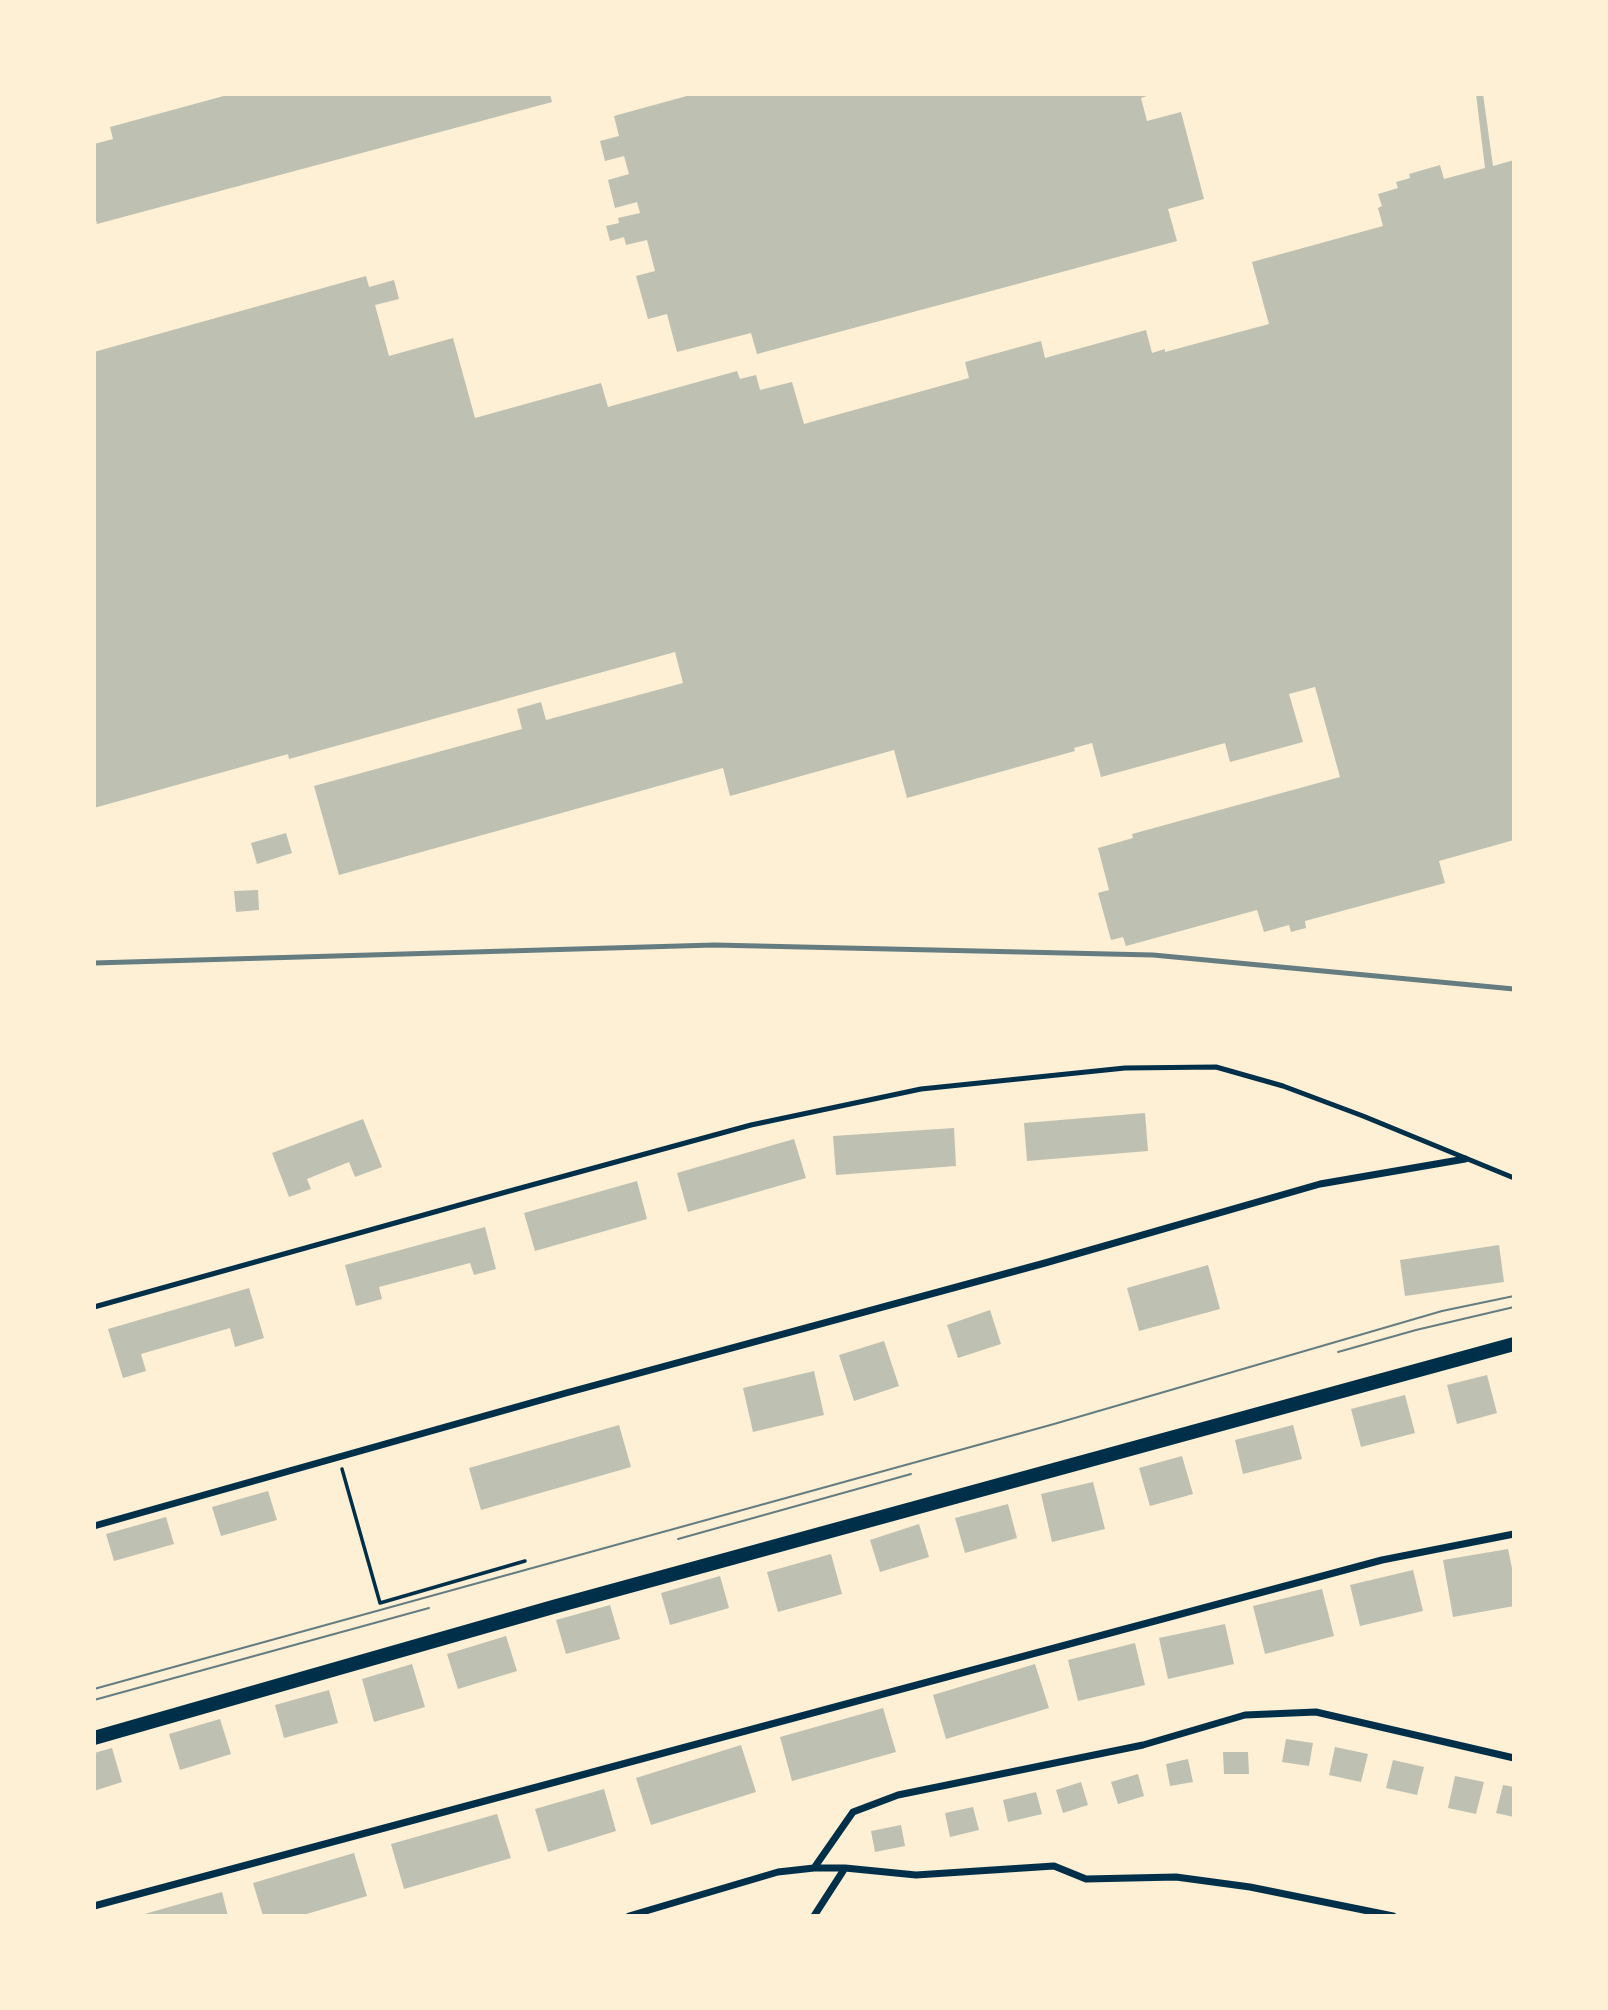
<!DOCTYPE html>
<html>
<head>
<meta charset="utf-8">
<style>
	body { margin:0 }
	#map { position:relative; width:1608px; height:2010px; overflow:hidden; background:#fdf0d5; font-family:Ubuntu,sans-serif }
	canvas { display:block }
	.frame { position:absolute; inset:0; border:96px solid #fdf0d5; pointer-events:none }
</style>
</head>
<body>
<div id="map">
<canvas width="1608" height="2010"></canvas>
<div class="frame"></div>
</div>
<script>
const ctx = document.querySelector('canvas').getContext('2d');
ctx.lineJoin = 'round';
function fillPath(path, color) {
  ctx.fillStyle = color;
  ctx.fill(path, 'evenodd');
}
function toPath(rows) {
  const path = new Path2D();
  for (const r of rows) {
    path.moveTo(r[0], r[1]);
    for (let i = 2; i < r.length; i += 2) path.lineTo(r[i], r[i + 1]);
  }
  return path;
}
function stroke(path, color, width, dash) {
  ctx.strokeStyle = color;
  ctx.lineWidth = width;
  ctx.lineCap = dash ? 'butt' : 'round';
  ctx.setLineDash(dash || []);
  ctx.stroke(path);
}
const building = toPath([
	[231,94,550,94,552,102,97,224,94,213,94,144,113,139,110,127],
	[694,94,1153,94,1141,98,1147,121,1181,112,1204,199,1168,209,1177,241,757,354,751,333,677,352,667,314,648,319,636,276,655,271,647,240,626,245,624,237,610,241,606,226,619,223,618,218,640,213,637,202,615,208,608,180,629,174,624,156,605,161,600,141,619,136,614,116],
	[1476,94,1483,94,1493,166,1514,160,1514,840,1439,861,1445,883,1305,921,1306,928,1291,932,1289,925,1264,932,1257,910,1126,946,1123,937,1111,940,1098,893,1109,890,1098,848,1133,838,1132,834,1340,777,1315,687,1289,694,1303,742,1230,762,1225,743,1101,777,1092,743,1074,748,1075,751,907,798,894,750,730,796,723,768,339,875,314,786,522,729,517,709,541,702,546,720,683,683,675,652,289,759,288,754,94,808,94,352,366,276,369,287,394,280,399,299,375,305,389,356,453,338,475,418,601,383,608,407,737,371,740,379,756,375,760,390,792,382,804,424,969,378,965,362,1041,341,1045,358,1146,330,1152,353,1165,349,1165,352,1269,324,1252,262,1383,226,1378,208,1382,206,1378,194,1398,188,1396,182,1410,178,1409,174,1440,165,1444,179,1485,168],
	[286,833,292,853,257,864,251,843],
	[258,890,259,910,236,912,234,891],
	[1145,1113,1148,1151,1027,1161,1024,1123],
	[363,1119,382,1167,355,1177,349,1162,307,1179,311,1189,289,1197,272,1153],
	[954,1128,956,1166,836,1175,833,1136],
	[794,1139,806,1178,688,1212,677,1173],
	[637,1181,647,1219,535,1251,524,1213],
	[485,1227,496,1269,474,1275,470,1263,379,1287,382,1299,356,1306,345,1265],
	[1499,1245,1504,1282,1405,1296,1400,1260],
	[1208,1265,1220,1309,1139,1331,1127,1288],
	[249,1288,264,1338,235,1347,230,1328,141,1354,146,1371,123,1378,108,1329],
	[990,1310,1001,1344,958,1358,947,1325],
	[884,1341,899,1386,854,1401,839,1355],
	[814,1371,824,1415,753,1432,743,1388],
	[1487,1375,1497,1413,1457,1424,1447,1385],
	[1405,1395,1415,1433,1361,1447,1351,1409],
	[619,1425,631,1467,481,1510,469,1468],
	[1293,1425,1302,1459,1243,1474,1235,1440],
	[1182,1456,1193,1494,1150,1506,1139,1468],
	[1093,1482,1105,1529,1052,1542,1041,1494],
	[268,1491,277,1520,221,1536,212,1507],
	[1008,1504,1017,1538,965,1553,955,1518],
	[166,1517,174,1544,114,1561,106,1534],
	[919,1524,929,1557,880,1572,870,1540],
	[1508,1549,1514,1578,1514,1606,1453,1617,1443,1560],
	[831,1554,842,1594,778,1612,767,1572],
	[1413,1570,1423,1611,1360,1626,1350,1585],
	[720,1576,729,1608,670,1625,661,1593],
	[1322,1589,1334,1636,1265,1654,1253,1606],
	[610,1605,620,1639,566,1654,556,1620],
	[1225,1624,1234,1664,1168,1679,1159,1638],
	[506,1636,517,1671,458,1689,447,1654],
	[1135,1643,1145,1685,1078,1701,1068,1660],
	[412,1664,425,1707,374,1722,362,1679],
	[1035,1664,1049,1708,946,1739,933,1695],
	[329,1690,338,1723,284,1738,275,1705],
	[883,1708,896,1752,792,1781,780,1737],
	[220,1719,231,1754,180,1770,169,1734],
	[1286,1739,1313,1743,1309,1766,1282,1762],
	[741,1745,756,1792,651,1825,636,1778],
	[1335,1747,1368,1754,1361,1782,1329,1775],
	[112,1748,122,1782,94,1791,94,1753],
	[1223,1752,1248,1752,1249,1774,1224,1774],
	[1188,1759,1193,1782,1170,1786,1166,1764],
	[1393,1760,1424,1767,1417,1795,1386,1788],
	[1138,1774,1144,1796,1118,1804,1111,1782],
	[1455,1776,1484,1782,1476,1814,1448,1808],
	[1081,1782,1088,1805,1063,1813,1056,1790],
	[1503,1785,1514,1787,1514,1817,1496,1813],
	[604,1789,616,1831,548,1852,535,1809],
	[1036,1792,1042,1814,1008,1822,1003,1800],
	[973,1807,979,1830,950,1837,945,1813],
	[497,1814,511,1858,404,1889,391,1844],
	[901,1825,905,1846,875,1852,871,1831],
	[354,1853,367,1896,300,1916,263,1916,253,1883],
	[222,1892,228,1916,141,1916,141,1915]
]);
const path = toPath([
	[342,1469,380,1603,525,1561]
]);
const service = toPath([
	[94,1307,506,1192,751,1125,921,1089,1125,1068,1216,1067,1283,1086,1363,1116,1514,1178]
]);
const minor = toPath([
	[94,1526,566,1393,1045,1263,1320,1184,1465,1159],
	[814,1868,845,1868],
	[94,1906,1382,1560,1514,1534],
	[629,1916,778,1872,814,1868,853,1812,898,1795,1143,1745,1245,1715,1316,1712,1514,1758],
	[814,1916,845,1868,916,1875,1054,1866,1086,1879,1176,1877,1250,1887,1393,1916]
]);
const secondary = toPath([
	[94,1738,553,1607,1514,1344]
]);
const tram = toPath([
	[1338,1352,1416,1330,1514,1307],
	[678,1539,911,1474],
	[94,1689,1054,1424,1442,1311,1514,1296],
	[94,1700,429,1608]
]);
const rail = toPath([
	[94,963,714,945,1153,955,1514,989]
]);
fillPath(building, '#bec0b2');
stroke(path, '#003049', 3.5);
stroke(service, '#003049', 5);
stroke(minor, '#003049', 7);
stroke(secondary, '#003049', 14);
stroke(tram, '#657d81', 2);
stroke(rail, '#657d81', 5);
</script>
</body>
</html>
